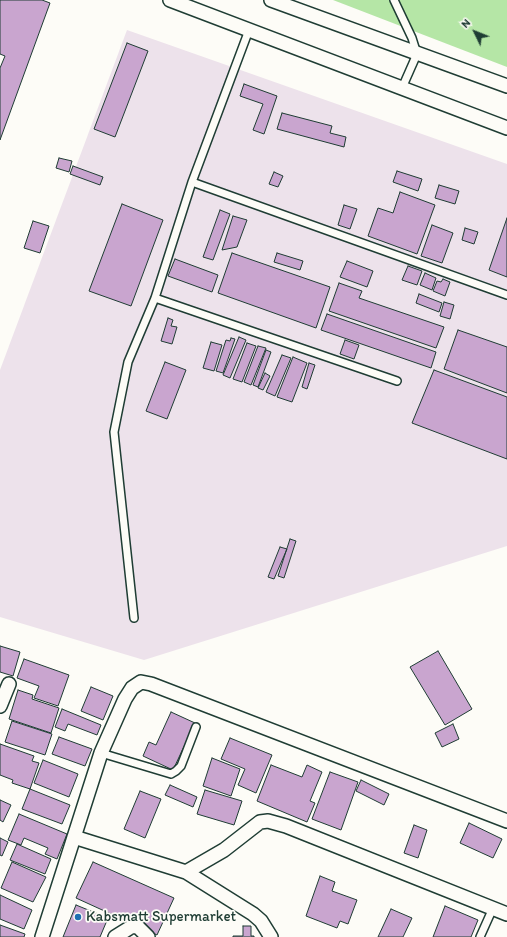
<!DOCTYPE html>
<html>
<head>
<meta charset="utf-8">
<style>
	body { margin:0 }
	#map { position:relative; width:507px; height:937px; overflow:hidden; background:#fdfcf7; font-family:Itim,sans-serif }
	canvas { display:block }
	.north { position:absolute; left:455px; top:12px; width:40px; height:40px; -webkit-text-stroke:3px #fdfcf7; paint-order:stroke; rotate:313deg; font-size:11px; font-weight:700; line-height:16px; text-align:center; color:#1f3d34 }
	.north::after { content:''; display:block; margin:auto; width:14px; height:18px; background:#1f3d34; clip-path:polygon(50% 0,100% 100%,50% 72%,0 100%) }
</style>
</head>
<body>
<div id="map">
<canvas width="507" height="937"></canvas>
<div class="north">N</div>
</div>
<script>
const ctx = document.querySelector('canvas').getContext('2d');
ctx.lineJoin = 'round';
function fillPath(path, color) {
  ctx.fillStyle = color;
  ctx.fill(path, 'evenodd');
}
function toPath(rows) {
  const path = new Path2D();
  for (const r of rows) {
    path.moveTo(r[0], r[1]);
    for (let i = 2; i < r.length; i += 2) path.lineTo(r[i], r[i + 1]);
  }
  return path;
}
function stroke(path, color, width, dash) {
  ctx.strokeStyle = color;
  ctx.lineWidth = width;
  ctx.lineCap = dash ? 'butt' : 'round';
  ctx.setLineDash(dash || []);
  ctx.stroke(path);
}
function drawText(font, color, halo, rows, align = 'center') {
  ctx.font = font + ' Itim,sans-serif';
  ctx.lineWidth = 3.5;
  ctx.setLineDash([]);
  ctx.textBaseline = 'middle';
  ctx.strokeStyle = halo;
  ctx.fillStyle = color;
  for (const [text, x, y, turn = 0] of rows) {
    ctx.save();
    ctx.translate(x, y);
    ctx.rotate((+turn || 0) * Math.PI / 180);
    ctx.textAlign = isNaN(turn) ? turn : align;
    if (halo) ctx.strokeText(text, 0, 0);
    ctx.fillText(text, 0, 0);
    ctx.restore();
  }
}
const built = toPath([
	[127,30,507,164,507,546,144,660,0,617,0,370]
]);
const green = toPath([
	[333,0,507,0,507,67]
]);
const building = toPath([
	[0,0,42,0,50,3,0,140,0,68,5,56,0,54,0,0],
	[127,43,148,51,115,137,94,129,127,43],
	[244,84,277,96,264,134,253,130,263,104,240,96,244,84],
	[282,113,332,126,330,133,346,137,344,147,277,129,282,113],
	[59,158,72,161,69,172,56,168,59,158],
	[73,166,103,177,100,185,70,174,73,166],
	[397,171,422,179,418,191,393,182,397,171],
	[274,172,283,176,278,187,269,184,274,172],
	[439,185,459,191,455,204,435,198,439,185],
	[400,192,435,205,417,254,368,236,378,208,393,213,400,192],
	[122,204,163,220,131,306,89,291,122,204],
	[344,205,357,209,350,229,338,225,344,205],
	[220,210,230,214,213,260,203,257,220,210],
	[233,216,247,220,237,247,222,250,233,216],
	[507,218,507,277,489,270,507,218],
	[33,221,49,226,40,253,24,248,33,221],
	[432,225,453,233,442,263,421,256,432,225],
	[465,228,478,232,474,244,462,240,465,228],
	[232,253,330,287,316,328,218,293,232,253],
	[277,253,303,261,300,270,274,262,277,253],
	[175,259,218,275,212,292,168,276,175,259],
	[347,261,373,271,367,287,340,277,347,261],
	[408,266,422,271,417,285,402,280,408,266],
	[425,273,436,278,432,290,420,285,425,273],
	[443,279,450,282,445,296,433,291,437,281,441,282,443,279],
	[339,283,362,291,359,298,444,327,436,348,329,311,339,283],
	[419,294,442,303,439,312,416,303,419,294],
	[444,302,454,305,450,319,440,316,444,302],
	[327,314,436,352,431,368,321,330,327,314],
	[168,318,173,320,171,326,177,327,172,344,161,341,168,318],
	[458,330,507,347,507,393,444,369,458,330],
	[239,337,246,340,230,378,223,375,239,337],
	[231,338,235,339,223,373,216,371,226,340,230,341,231,338],
	[345,340,359,345,354,359,340,354,345,340],
	[211,342,222,345,214,371,203,368,211,342],
	[247,343,256,346,242,382,233,379,247,343],
	[258,346,266,348,251,385,244,382,258,346],
	[266,350,271,352,258,387,253,385,266,350],
	[282,355,291,358,275,396,266,392,282,355],
	[293,357,307,363,292,402,277,397,293,357],
	[165,362,186,370,167,419,146,411,165,362],
	[309,363,315,365,307,389,302,387,309,363],
	[434,370,507,397,507,459,412,423,434,370],
	[265,373,270,376,263,390,258,388,265,373],
	[290,539,296,541,284,578,278,576,290,539],
	[280,547,287,549,274,579,268,577,280,547],
	[0,646,20,652,13,676,0,672,0,646],
	[438,651,472,709,445,725,410,667,438,651],
	[24,659,69,675,58,706,34,698,39,686,17,678,24,659],
	[91,687,113,696,103,720,81,711,91,687],
	[18,690,33,695,32,699,59,708,51,733,9,719,18,690],
	[62,709,101,725,97,735,68,724,65,731,55,727,62,709],
	[171,712,195,723,173,770,143,756,149,742,156,745,171,712],
	[12,721,52,734,45,755,5,742,12,721],
	[453,724,459,739,442,747,435,733,453,724],
	[59,737,92,749,85,766,52,754,59,737],
	[230,738,272,755,256,793,238,785,245,769,221,759,230,738],
	[0,744,34,756,32,761,39,763,30,789,12,783,13,780,0,775,0,744],
	[212,758,240,769,231,796,203,786,212,758],
	[43,760,78,774,69,797,34,783,43,760],
	[271,765,302,777,307,765,322,772,310,801,315,803,307,822,257,801,271,765],
	[330,772,358,782,341,830,312,819,330,772],
	[361,780,389,794,384,805,356,791,361,780],
	[170,785,197,797,193,807,165,795,170,785],
	[30,789,70,805,62,824,22,809,30,789],
	[205,790,242,801,234,825,197,814,205,790],
	[140,791,161,799,145,838,124,829,140,791],
	[0,800,11,805,3,822,0,820,0,800],
	[19,814,67,834,57,859,45,854,48,848,24,838,21,845,8,840,19,814],
	[469,823,502,839,493,858,460,843,469,823],
	[414,825,427,830,418,858,404,853,414,825],
	[0,838,8,842,2,856,0,855,0,838],
	[17,844,51,859,45,874,10,860,17,844],
	[12,862,46,877,33,902,1,888,12,862],
	[93,862,174,898,157,935,76,898,93,862],
	[320,876,335,882,332,891,357,900,348,924,340,921,337,928,306,916,320,876],
	[0,895,32,910,24,929,0,919,0,895],
	[76,905,108,918,100,937,63,937,76,905],
	[445,906,478,920,471,937,433,937,445,906],
	[391,909,412,918,403,937,378,937,391,909],
	[0,925,25,934,24,937,0,937,0,925],
	[243,926,251,926,251,936,254,936,254,937,233,937,233,936,243,936,243,926]
]);
const service = toPath([
	[394,0,412,38,417,54,402,88],
	[192,182,507,295],
	[155,298,397,381],
	[134,618,114,432,128,362,155,298,192,182,249,30],
	[101,753,171,774,176,771,181,766,196,727],
	[480,937,493,908]
]);
const minor = toPath([
	[170,0,507,128],
	[271,0,507,86],
	[0,706,9,684],
	[74,837,186,872,253,914,261,921,271,937],
	[186,872,224,850,260,822,268,821,286,826,507,914],
	[42,937,101,753,125,699,132,688,141,682,151,684,507,821],
	[115,937,131,927,137,926,148,937]
]);
const markers = [
	[78,917,4,"#1f6fb2"]
];
const poiNames = [
	["Kabsmatt Supermarket",86,917]
];
fillPath(built, '#ede2eb');
fillPath(green, '#b5e6a6');
fillPath(building, '#c9a5cf');
stroke(building, '#1f3d34', 1);
stroke(service, '#1f3d34', 10);
stroke(minor, '#1f3d34', 16);
stroke(service, '#fdfcf7', 7);
stroke(minor, '#fdfcf7', 13);
for (const [x, y, r, color] of markers) {
  const dot = new Path2D();
  dot.arc(x, y, r, 0, 2 * Math.PI);
  ctx.fillStyle = color;
  ctx.fill(dot);
  stroke(dot, '#fdfcf7', 1.5);
}
drawText('15px', '#1f3d34', '#fdfcf7', poiNames, 'left');
</script>
</body>
</html>
